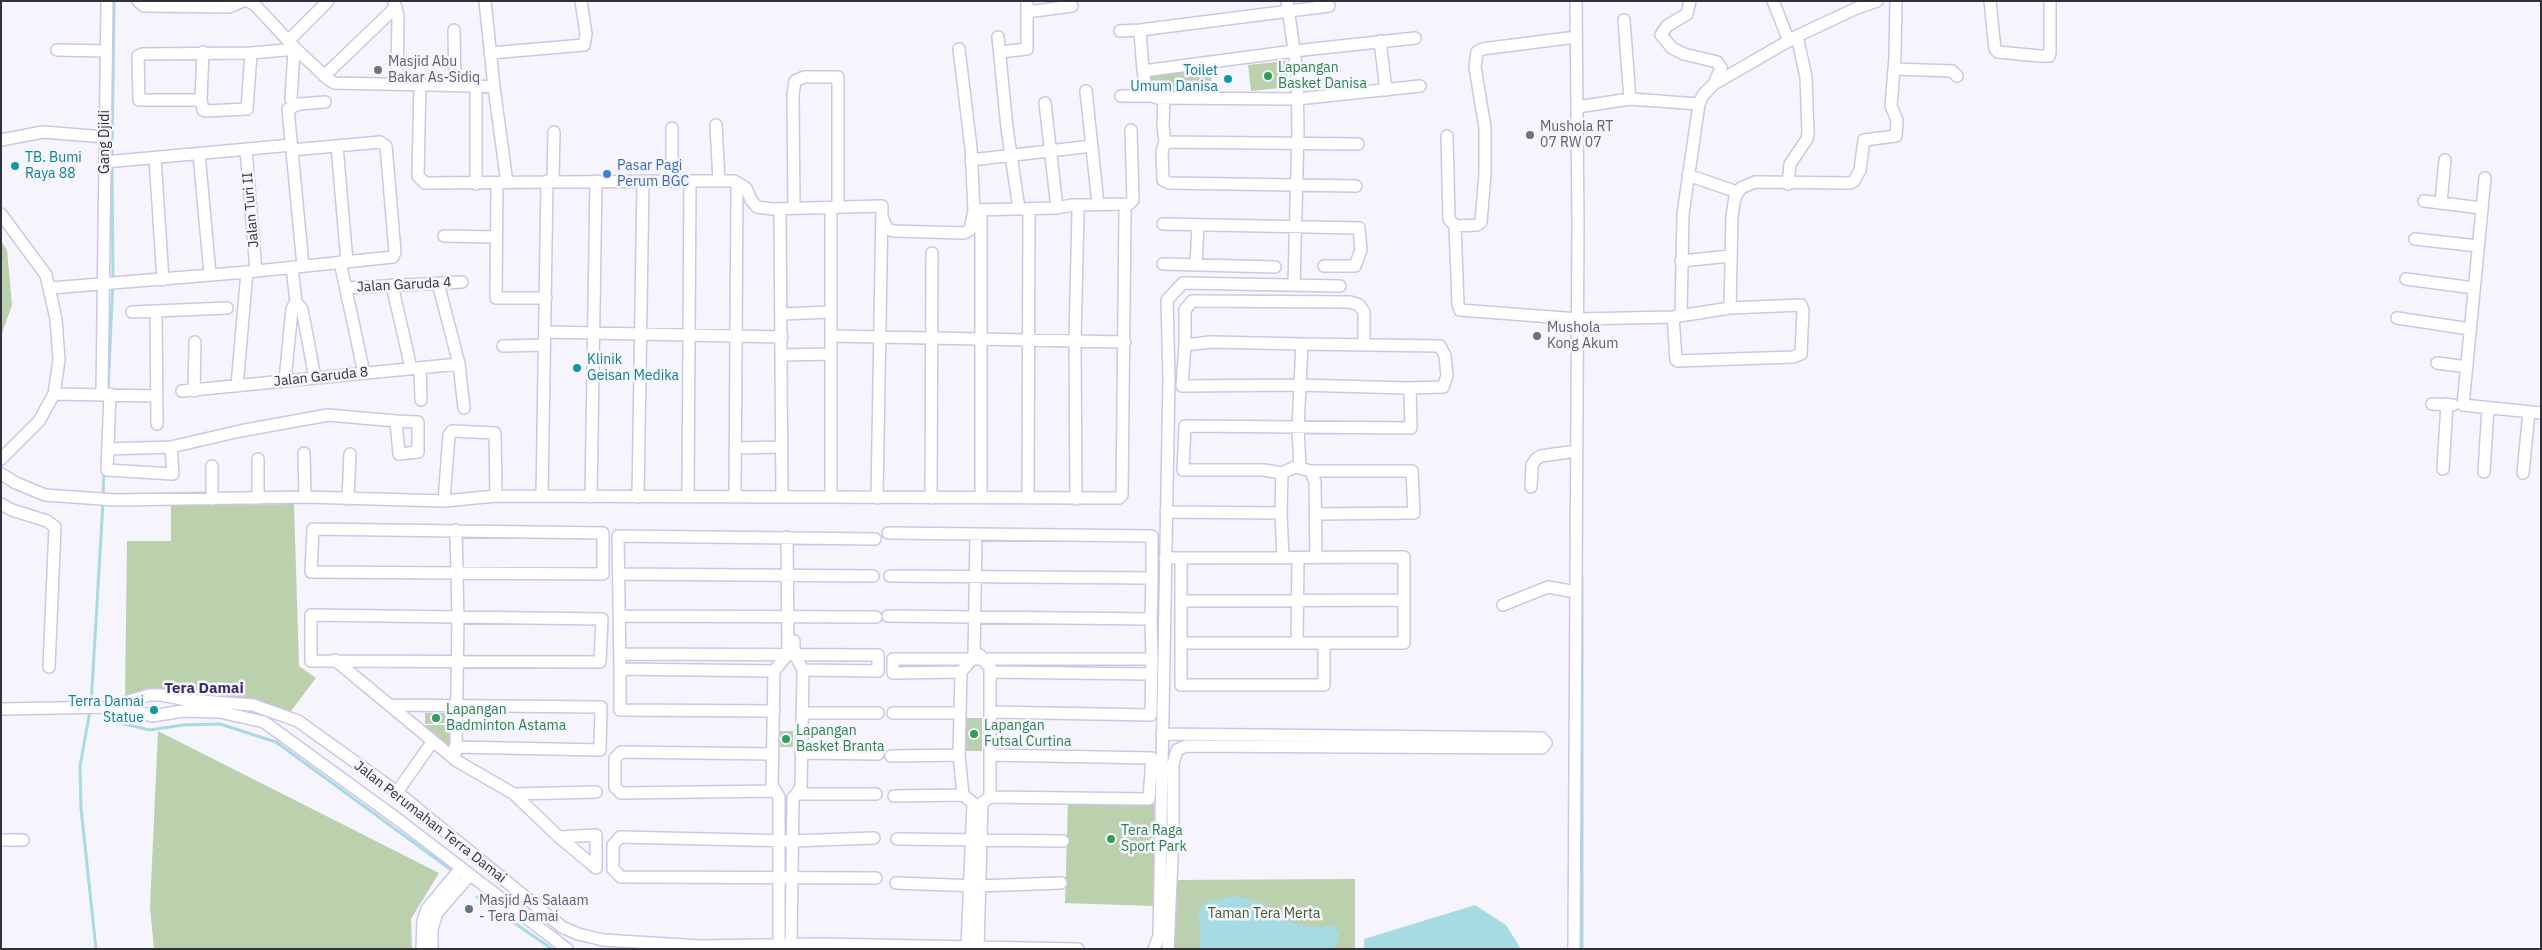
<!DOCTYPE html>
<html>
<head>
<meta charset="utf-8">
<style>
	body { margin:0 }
	#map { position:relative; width:2542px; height:950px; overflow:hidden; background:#f6f4fc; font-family:"IBM Plex Sans",sans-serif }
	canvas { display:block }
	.frame { position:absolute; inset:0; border:2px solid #332f3d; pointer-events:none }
</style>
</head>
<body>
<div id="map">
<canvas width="2542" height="950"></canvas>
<div class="frame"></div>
</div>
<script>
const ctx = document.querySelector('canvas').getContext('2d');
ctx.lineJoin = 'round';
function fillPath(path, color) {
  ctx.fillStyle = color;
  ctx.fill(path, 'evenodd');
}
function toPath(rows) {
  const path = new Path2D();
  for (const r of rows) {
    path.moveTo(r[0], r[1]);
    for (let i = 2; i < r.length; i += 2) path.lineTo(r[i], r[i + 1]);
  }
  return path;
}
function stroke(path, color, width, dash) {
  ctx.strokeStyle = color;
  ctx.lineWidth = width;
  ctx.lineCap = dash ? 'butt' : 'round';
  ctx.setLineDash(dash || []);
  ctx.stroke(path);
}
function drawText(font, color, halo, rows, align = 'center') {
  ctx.font = font + ' "IBM Plex Sans",sans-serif';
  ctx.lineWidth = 5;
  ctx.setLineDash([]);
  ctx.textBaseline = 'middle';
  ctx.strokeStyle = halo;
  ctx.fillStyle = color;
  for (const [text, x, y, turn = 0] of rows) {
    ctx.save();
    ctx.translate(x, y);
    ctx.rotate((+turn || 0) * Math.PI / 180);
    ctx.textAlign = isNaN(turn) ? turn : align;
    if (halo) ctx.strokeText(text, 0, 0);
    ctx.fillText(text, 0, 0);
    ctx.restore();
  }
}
const green = toPath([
	[1286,61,1288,87,1251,91,1248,65],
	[1210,68,1213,95,1151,93,1149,76],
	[1,241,7,250,12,305,1,336],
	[294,504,299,666,316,678,291,711,175,686,125,699,127,541,171,541,171,505],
	[425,713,446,713,446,723,425,724],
	[966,718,982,718,982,751,966,751],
	[426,725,450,725,449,746,424,729],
	[158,731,439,873,411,919,412,949,154,949,150,907],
	[780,731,793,731,793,747,780,747],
	[1068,801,1154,803,1154,906,1065,903],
	[1355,879,1355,949,1173,949,1173,880]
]);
const water = toPath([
	[1238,896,1266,905,1290,922,1312,927,1334,926,1339,936,1334,949,1200,949,1199,908,1208,901],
	[1475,905,1506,925,1521,949,1364,949,1364,939]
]);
const stream = toPath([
	[112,158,114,1],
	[108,393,113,279,112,164],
	[103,495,104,472],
	[1582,578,1582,949],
	[91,705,103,502],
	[90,711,80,766,81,808,96,949],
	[120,723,150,730,183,725,220,724,276,742,454,872],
	[477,897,552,949]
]);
const minor = toPath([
	[138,1,144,6,229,7,243,1],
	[248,1,255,5,296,49,328,79,334,83,476,86,476,184],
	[485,1,494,87],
	[1287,1,1297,71,1298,131,1294,285],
	[1690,1,1687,14,1667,26,1661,35,1672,48,1684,54,1717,62,1721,68,1714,84],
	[1773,1,1789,41],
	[1990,1,1995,49,1998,52,2040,56,2049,56,2050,53,2050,1],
	[394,3,398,15,397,83],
	[1329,6,1140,30,1143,71,1294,51,1415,38],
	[1027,12,1072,6],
	[1624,20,1630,99],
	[454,30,455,84],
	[1120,31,1140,30],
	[998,37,1007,128,1019,209],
	[288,41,328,1],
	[1380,41,1386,90],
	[959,49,971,148,974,210],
	[57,50,106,51],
	[203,52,201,100,203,110,206,111,247,109,251,53],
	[1000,52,1027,49,1027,1],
	[490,53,584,45,586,34,581,1],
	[1894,69,1952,71,1957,76],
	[1143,71,1147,94,1157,98,1297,99,1420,86],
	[324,76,396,7],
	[420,83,418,176,425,183,690,181,734,181,737,184,735,497],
	[476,86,494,87,507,183],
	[1086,91,1098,204],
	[1121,96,1150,96],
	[1164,98,1163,125,1165,142,1358,144],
	[291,99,294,51],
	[201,100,139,100,138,56,142,54,251,53,296,49],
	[1045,103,1057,208],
	[1577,107,1630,99,1699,104],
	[716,125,719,181],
	[672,128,672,181],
	[1447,136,1449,219,1455,226,1458,304,1460,310,1578,319,1673,317,1730,308,1801,305,1803,310,1801,354,1793,357,1678,361,1676,360,1673,317],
	[1,140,43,132,105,137],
	[1165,142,1162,151,1163,180,1169,183,1356,186],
	[337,146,347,262],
	[246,150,256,271],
	[199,154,210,274],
	[155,158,163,280],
	[971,160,1092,146],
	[105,162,292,145],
	[1688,175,1737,192],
	[2485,178,2463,405,2541,413],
	[553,181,554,132],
	[734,181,746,188,751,200,757,207,772,209,882,206,877,498],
	[497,183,496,298,546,298],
	[1788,184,1790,164,1807,139,1808,133,1806,77,1797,36],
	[2424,201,2482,208],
	[2441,203,2445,160],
	[794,208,793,95,795,81,804,77,838,77,838,207],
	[1,214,46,275,56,319,59,360,54,394,39,421,1,459],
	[780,214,782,497],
	[883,219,887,229,894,231,964,233,970,230,974,210,1057,208,1072,205,1129,204,1133,200,1131,130],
	[1163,224,1359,228,1361,250,1355,266,1324,266],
	[1455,226,1477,225,1481,222,1485,174,1485,128,1475,67,1477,52,1482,49,1576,37],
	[444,236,496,237],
	[2415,239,2478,246],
	[1681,261,1730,256],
	[340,262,364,373],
	[1163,264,1275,267],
	[1196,265,1198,225],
	[303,266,288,109,299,104,325,102],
	[292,267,296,302,302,309,315,378],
	[2406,279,2474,288],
	[438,283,459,364,464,408],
	[392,285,411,368],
	[51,288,247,272,393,257,395,252,386,146,380,142,292,150],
	[346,288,462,282],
	[1730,308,1732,216,1735,197,1741,188,1755,182,1850,183,1854,181,1860,170,1864,140,1896,136,1897,120,1891,106,1895,57,1896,1],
	[156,311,157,424],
	[132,312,227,308],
	[782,314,831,312],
	[1681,315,1683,214,1699,104,1703,95,1714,84,1797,36,1857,8,1877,1],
	[2397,318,2470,329],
	[545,332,782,337],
	[832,336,1125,342],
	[1185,345,1185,310,1192,301,1350,302,1359,305,1364,312,1364,345],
	[503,346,544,345],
	[782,355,831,354],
	[2437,363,2467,367],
	[420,369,421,400],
	[285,380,292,309,296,302],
	[237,386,247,272],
	[182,391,459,364],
	[194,391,195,342],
	[102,393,107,1],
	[54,394,156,396],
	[110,394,107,470,173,474,171,447],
	[2432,404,2453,405],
	[735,448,782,447],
	[108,449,171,447,240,431,328,415,396,421,418,422,418,452,399,454,396,421],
	[304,453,305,497],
	[212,466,212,499],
	[1300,468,1298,428,1300,385,1302,344,1440,346,1445,356,1447,376,1443,387,1407,388,1300,385,1182,386,1185,345,1211,342,1302,344],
	[2443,469,2447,404],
	[1311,471,1412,471,1414,513,1315,514],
	[2484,472,2488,408],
	[1282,473,1264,470,1183,470,1185,426,1411,428,1410,388],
	[2523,473,2529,412],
	[1,474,16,483,45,495,116,500,305,497,444,501,496,496,1119,498,1122,495,1125,212],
	[1531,487,1532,465,1536,459,1541,456,1576,451],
	[542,496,547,181],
	[831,496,831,212],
	[591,497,596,181],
	[638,497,643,181],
	[688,497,690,181],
	[258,498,258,459],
	[931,498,932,253],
	[981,498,981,216],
	[1028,498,1029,209],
	[348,499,350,454],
	[1076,499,1075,341,1078,212],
	[444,501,449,435,452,431,495,433,496,496],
	[1,504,12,510,47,521,55,527,49,667],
	[1166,512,1281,513,1283,558],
	[1281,513,1282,473,1295,467,1311,471,1315,482,1316,558],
	[313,529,603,533,603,574,311,572,313,529],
	[888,533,1152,536,1152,578],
	[1165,558,1404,557,1404,643,1181,643],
	[1181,558,1181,685,1324,685,1324,643],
	[619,574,873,576],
	[890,576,1152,578,1151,619],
	[1181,601,1404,600],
	[1503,605,1548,587,1576,592],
	[311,615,602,619,600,662,311,661,311,615],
	[619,616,876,617],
	[888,616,1151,619,1152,659],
	[1297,643,1298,558],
	[620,654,878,655,878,671,803,670],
	[335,660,457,761,514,794,559,837,596,868,596,835,559,837],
	[620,669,618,536,875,539],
	[961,672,893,673,893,659,1152,659,1151,715,990,712],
	[990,672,1151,674],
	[391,705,601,707,600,750,455,747],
	[109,707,149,695,161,695,187,700,253,705,298,721,397,792,562,927,578,934,603,940,701,946,820,944,1078,949],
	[1,709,109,707,133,710,152,716,183,711,220,712,264,722,400,821,567,949],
	[774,711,620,710,620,669,774,671],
	[802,713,878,713],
	[893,713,960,713],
	[1162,734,1542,738,1546,743,1542,748,1186,746,1177,750],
	[456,752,458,618,456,530],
	[801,753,878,754],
	[773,754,621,752,615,758,615,787,621,793,776,791],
	[891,756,959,755],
	[397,792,433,741],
	[514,794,596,792],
	[798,794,876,794],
	[894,796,963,795],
	[990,797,1149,799,1152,758,990,755],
	[874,838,792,841,620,837,613,845,613,869,621,877,876,878],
	[897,839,1063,841],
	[1,840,23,840],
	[896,883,978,886,1061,883],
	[779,945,779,797,772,785,774,671,788,654,787,537],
	[791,945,793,798,801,788,803,670,794,653,794,641],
	[967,947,973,803,963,795,959,755,961,672,974,657,976,535],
	[978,947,982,803,990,797,990,667,980,657,980,655],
	[422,949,423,921,427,909,461,868],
	[432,949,432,929,437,913,470,875],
	[1154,949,1159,936,1169,378,1167,300,1183,283,1340,286],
	[1168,949,1173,837,1173,764,1177,750],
	[1574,949,1578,223,1576,1]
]);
const markers = [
	[378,70,5,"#6b7280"],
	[1268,76,5,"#2e9e5b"],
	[1228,79,5,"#0f9aa8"],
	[1530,135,5,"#6b7280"],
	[15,166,5,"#0f9aa8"],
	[607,174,5,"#3f7fe0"],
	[1537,336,5,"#6b7280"],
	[577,368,5,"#0f9aa8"],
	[154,710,5,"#0f9aa8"],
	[436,718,5,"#2e9e5b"],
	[974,734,5,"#2e9e5b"],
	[786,739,5,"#2e9e5b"],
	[1111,839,5,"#2e9e5b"],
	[469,909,5,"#6b7280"]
];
const worshipNames = [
	["Masjid Abu",388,62],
	["Bakar As-Sidiq",388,78],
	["Mushola RT",1540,127],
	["07 RW 07",1540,143],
	["Mushola",1547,328],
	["Kong Akum",1547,344],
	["Masjid As Salaam",479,901],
	["- Tera Damai",479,917]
];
const leisureNames = [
	["Lapangan",1278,68],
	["Basket Danisa",1278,84],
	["Lapangan",446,710],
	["Badminton Astama",446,726],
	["Lapangan",984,726],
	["Futsal Curtina",984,742],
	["Lapangan",796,731],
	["Basket Branta",796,747],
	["Tera Raga",1121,831],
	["Sport Park",1121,847]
];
const cultureNames = [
	["Toilet",1218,71],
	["Umum Danisa",1218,87],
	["TB. Bumi",25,158,"left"],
	["Raya 88",25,174,"left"],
	["Klinik",587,360,"left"],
	["Geisan Medika",587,376,"left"],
	["Terra Damai",144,702],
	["Statue",144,718]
];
const streetNames = [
	["Gang Djidi",105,142,-90],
	["Jalan Turi II",251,210,-95],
	["Jalan Garuda 4",404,285,-3],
	["Jalan Garuda 8",321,377,-6],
	["Jalan Perumahan Terra Damai",430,822,38]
];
const shopNames = [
	["Pasar Pagi",617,166],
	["Perum BGC",617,182]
];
const parkNames = [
	["Taman Tera Merta",1264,914]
];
const neighbourhoodNames = [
	["Tera Damai",204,689]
];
fillPath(green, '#bbd1ad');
fillPath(water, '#a7dbe3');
stroke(stream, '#a7dbe3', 3);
stroke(minor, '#cfc5e9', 14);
stroke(minor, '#fff', 11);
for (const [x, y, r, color] of markers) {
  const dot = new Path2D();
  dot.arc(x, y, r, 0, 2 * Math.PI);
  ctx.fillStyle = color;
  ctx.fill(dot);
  stroke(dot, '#f6f4fc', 2);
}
drawText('14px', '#5b616d', '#f6f4fc', worshipNames, 'left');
drawText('14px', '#27864d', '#f6f4fc', leisureNames, 'left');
drawText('14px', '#0d838f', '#f6f4fc', cultureNames, 'right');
drawText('14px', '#332f3d', '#f6f4fc', streetNames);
drawText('14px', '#366cbe', '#f6f4fc', shopNames, 'left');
drawText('14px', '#405e2a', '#f6f4fc', parkNames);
drawText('bold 15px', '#412c67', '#f6f4fc', neighbourhoodNames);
</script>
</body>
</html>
